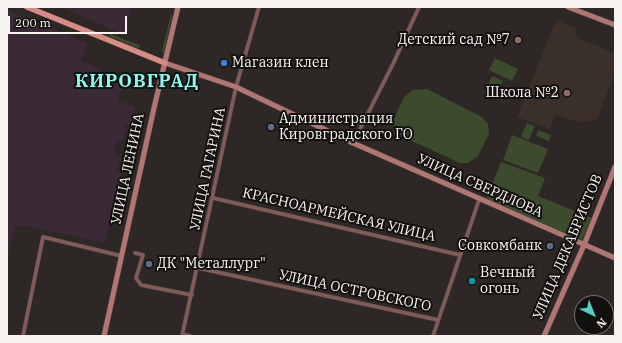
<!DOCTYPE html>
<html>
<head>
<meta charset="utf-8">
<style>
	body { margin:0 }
	#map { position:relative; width:622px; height:343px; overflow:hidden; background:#2d2725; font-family:"IBM Plex Serif",serif }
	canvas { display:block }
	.frame { position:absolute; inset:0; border:8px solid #f8f4f2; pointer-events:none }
	.north { position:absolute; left:574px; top:295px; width:40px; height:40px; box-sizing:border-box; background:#13110f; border:1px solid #6f6c6a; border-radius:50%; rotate:137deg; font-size:11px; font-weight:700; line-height:16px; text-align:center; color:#f8f4f2 }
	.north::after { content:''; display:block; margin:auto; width:14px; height:18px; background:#55cec4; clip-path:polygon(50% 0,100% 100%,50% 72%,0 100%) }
	.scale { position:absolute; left:8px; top:16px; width:119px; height:18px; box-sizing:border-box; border:2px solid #f8f4f2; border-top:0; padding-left:5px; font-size:12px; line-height:14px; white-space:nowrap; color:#f8f4f2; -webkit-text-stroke:3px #13110f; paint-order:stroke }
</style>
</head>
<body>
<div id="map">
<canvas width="622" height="343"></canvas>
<div class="frame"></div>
<div class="north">N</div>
<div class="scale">200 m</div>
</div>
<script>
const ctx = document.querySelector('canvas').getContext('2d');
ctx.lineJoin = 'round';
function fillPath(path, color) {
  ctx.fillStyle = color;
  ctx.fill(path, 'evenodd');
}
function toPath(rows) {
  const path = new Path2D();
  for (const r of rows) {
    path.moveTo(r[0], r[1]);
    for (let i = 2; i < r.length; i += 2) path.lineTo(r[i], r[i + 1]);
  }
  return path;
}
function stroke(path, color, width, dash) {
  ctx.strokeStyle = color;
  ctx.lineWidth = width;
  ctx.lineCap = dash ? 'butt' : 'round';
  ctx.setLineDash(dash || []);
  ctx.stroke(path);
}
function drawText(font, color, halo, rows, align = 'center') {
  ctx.font = font + ' "IBM Plex Serif",serif';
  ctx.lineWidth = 4;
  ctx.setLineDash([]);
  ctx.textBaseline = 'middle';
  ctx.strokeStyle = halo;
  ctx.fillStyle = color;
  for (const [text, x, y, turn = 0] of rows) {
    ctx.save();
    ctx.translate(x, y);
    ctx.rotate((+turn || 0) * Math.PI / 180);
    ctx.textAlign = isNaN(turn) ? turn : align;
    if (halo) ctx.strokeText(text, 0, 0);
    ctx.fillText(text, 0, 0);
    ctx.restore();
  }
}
const built = toPath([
	[556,20,578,29,576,34,578,38,615,53,615,72,597,120,586,122,567,119,555,114,550,129,517,117]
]);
const industrial = toPath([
	[60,7,132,7,123,34],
	[7,10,87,43,81,61,101,69,98,78,123,85,118,101,135,107,132,126,126,125,122,142,117,141,114,155,121,157,117,170,121,172,105,243,15,224,7,263]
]);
const green = toPath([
	[171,14,172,16,164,53,162,51],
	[111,34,139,45,140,48,138,48,110,37,109,36],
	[495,58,518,69,512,81,489,70],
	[492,76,503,81,495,98,484,93],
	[427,89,482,117,488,124,489,134,478,156,468,163,460,163,403,137,395,129,393,121,404,97,413,90],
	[527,123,535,126,529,140,521,137],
	[538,130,551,135,549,141,536,136],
	[512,135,548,149,538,173,503,160],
	[501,162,545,178,538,196,592,218,582,240,486,199]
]);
const street = toPath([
	[353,143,393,64,419,7],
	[213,198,460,255],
	[135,253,143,255,136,278,141,285,192,295],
	[198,268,438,320],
	[183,334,190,336],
	[23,336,43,237,122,256],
	[182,336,236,87,259,7],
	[433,336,479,200]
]);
const secondary = toPath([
	[568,7,615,25],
	[165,63,236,87,353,143,615,258],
	[104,336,154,108,178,7],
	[544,336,584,245,615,167]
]);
const primary = toPath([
	[27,7,165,63]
]);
const markers = [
	[518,40,4,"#8d6e63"],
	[224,63,4,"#3f7fe0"],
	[567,93,4,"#8d6e63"],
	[271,127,4,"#5c6f8a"],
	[550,246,4,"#5c6f8a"],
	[149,264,4,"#5c6f8a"],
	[472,281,4,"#0f9aa8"]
];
const poiNames = [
	["Детский сад №7",510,40,"right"],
	["Магазин клен",232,63],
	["Школа №2",559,93,"right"],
	["Администрация",279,119],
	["Кировградского ГО",279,135],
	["Совкомбанк",542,246,"right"],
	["ДК \"Металлург\"",157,264],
	["Вечный",480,273],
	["огонь",480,289]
];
const streetNames = [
	["УЛИЦА ЛЕНИНА",128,169,-78],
	["УЛИЦА ГАГАРИНА",208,169,-78],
	["УЛИЦА СВЕРДЛОВА",480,186,24],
	["КРАСНОАРМЕЙСКАЯ УЛИЦА",339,215,13],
	["УЛИЦА ДЕКАБРИСТОВ",568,247,-67],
	["УЛИЦА ОСТРОВСКОГО",355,291,12]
];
const districtNames = [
	["КИРОВГРАД",137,82]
];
fillPath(built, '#3a2f29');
fillPath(industrial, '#3a2a36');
fillPath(green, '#3c4a2d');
stroke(street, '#494442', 4.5);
stroke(secondary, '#494442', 6);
stroke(primary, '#494442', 6);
stroke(street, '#805b57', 3.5);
stroke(secondary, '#b17671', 5);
stroke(primary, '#d78b84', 5.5);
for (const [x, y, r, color] of markers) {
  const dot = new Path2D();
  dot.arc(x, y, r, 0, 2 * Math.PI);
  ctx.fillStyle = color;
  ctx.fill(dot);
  stroke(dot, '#13110f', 1.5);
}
drawText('14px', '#f8f4f2', '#13110f', poiNames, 'left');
drawText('14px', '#f8f4f2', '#13110f', streetNames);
ctx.letterSpacing = '1px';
drawText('bold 18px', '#8df7ee', '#13110f', districtNames);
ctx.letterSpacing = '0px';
</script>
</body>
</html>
